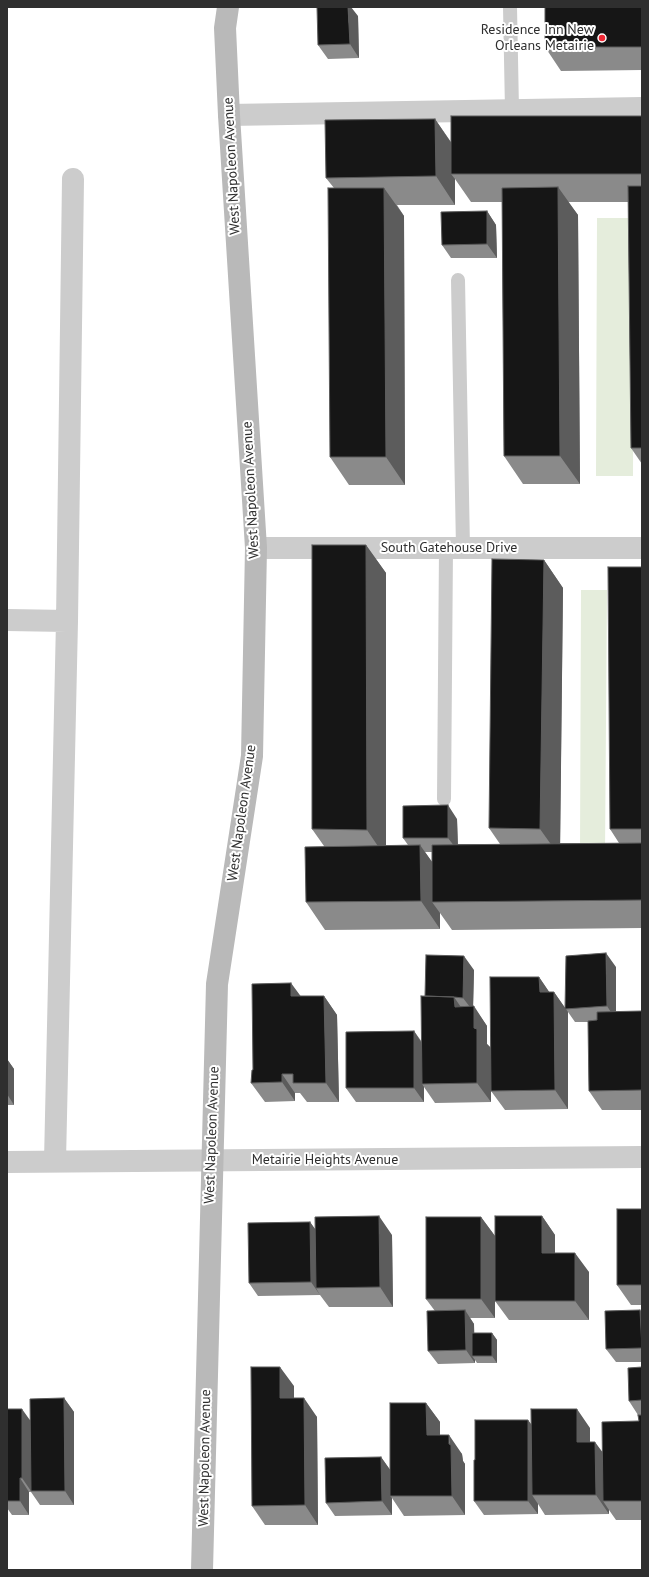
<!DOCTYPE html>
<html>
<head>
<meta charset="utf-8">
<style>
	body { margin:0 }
	#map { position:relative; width:649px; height:1577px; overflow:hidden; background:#fff; font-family:"PT Sans",sans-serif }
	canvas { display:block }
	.frame { position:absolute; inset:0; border:8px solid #2f2f2f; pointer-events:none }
</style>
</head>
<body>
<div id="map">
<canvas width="649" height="1577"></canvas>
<div class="frame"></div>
</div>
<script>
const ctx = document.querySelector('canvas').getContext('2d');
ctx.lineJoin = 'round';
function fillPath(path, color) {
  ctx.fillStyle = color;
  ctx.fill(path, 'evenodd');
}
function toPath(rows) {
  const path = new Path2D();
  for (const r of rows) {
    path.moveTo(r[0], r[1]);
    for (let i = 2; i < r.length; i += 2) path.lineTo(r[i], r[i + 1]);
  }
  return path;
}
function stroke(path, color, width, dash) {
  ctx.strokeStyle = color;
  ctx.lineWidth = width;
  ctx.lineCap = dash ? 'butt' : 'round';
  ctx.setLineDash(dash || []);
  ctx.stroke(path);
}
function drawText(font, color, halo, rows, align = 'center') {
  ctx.font = font + ' "PT Sans",sans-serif';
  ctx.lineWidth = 4;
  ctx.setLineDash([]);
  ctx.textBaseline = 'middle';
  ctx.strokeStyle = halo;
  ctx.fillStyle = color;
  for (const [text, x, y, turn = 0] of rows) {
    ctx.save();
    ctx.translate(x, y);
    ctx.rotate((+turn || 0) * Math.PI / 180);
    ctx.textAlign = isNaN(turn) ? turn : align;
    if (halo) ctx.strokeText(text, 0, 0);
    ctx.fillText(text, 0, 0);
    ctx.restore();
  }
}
const green = toPath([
	[597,218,634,218,633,476,596,476],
	[581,590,607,590,605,853,580,853]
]);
const lane = toPath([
	[510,7,512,110],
	[458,280,463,548],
	[444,799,446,548]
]);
const street = toPath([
	[229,115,642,108],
	[256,548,642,548],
	[7,620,67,621],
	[55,1161,67,621,73,179],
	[7,1162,642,1157]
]);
const secondary = toPath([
	[202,1570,217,984,252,756,256,548,229,115,225,28,228,7]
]);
const wall = toPath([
	[642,7,642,70,561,71,545,47],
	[358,16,359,58,328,59,318,45],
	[642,116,642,464,631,448,628,202,568,202,578,215,580,484,523,484,504,456,502,202,471,202,455,179,455,205,397,205,404,216,405,485,349,485,330,457,334,188,326,178,435,119,451,142],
	[487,211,496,225,497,258,451,258,442,245],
	[366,545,386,573,386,846,408,845,403,838,457,819,458,844,500,844,489,828,544,560,563,588,560,843,619,843,610,829,642,567,642,928,452,930,440,913,440,929,325,930,306,902,324,846,312,829],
	[425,852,432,852,432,862],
	[616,967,616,1012,642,1011,642,1110,602,1110,589,1091,588,1022,575,1022,568,1012,568,1109,505,1110,491,1091,539,977,549,992,554,992,565,1008],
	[474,970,473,1006,487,1026,487,1044,491,1048,491,1102,435,1103,424,1087,424,1102,356,1102,346,1088,414,1031,422,1042,425,996],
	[300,996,324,996,337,1015,339,1102,307,1102,300,1093,295,1093,295,1101,265,1102,251,1083,253,1070],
	[7,1059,14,1069,14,1105,7,1105],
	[642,1209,642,1305,631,1305,617,1285],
	[542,1216,555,1235,555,1253,589,1272,589,1320,509,1320,495,1301],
	[481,1217,495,1236,495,1318,470,1318,474,1324,474,1333,492,1333,497,1340,497,1363,477,1363,475,1360,475,1363,438,1364,428,1351,435,1311,426,1299],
	[310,1222,315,1229,392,1235,393,1307,329,1307,320,1295,258,1296,249,1283],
	[640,1310,642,1313,642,1362,616,1362,606,1349],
	[642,1367,642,1520,616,1520,609,1510,609,1514,545,1515,538,1504,538,1514,484,1515,474,1501,475,1460,528,1420,531,1425,590,1428,590,1442,602,1452,639,1421,638,1415,629,1401],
	[294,1386,294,1398,317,1417,318,1525,265,1525,252,1506],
	[64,1398,74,1412,74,1505,40,1505,31,1492,29,1492,29,1515,12,1515,7,1508,7,1409,30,1420],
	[426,1403,440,1422,440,1435,462,1454,463,1461,465,1464,465,1515,404,1516,392,1498,392,1515,335,1516,326,1503,381,1457,390,1470]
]);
const shadedWall = toPath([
	[348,7,351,7,358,16,359,58,350,44],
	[435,119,454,147,451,174,455,179,455,205,436,176],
	[558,187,578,215,580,484,560,456],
	[384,188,404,216,405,485,386,457],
	[487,211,496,225,497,258,487,244],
	[366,545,386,573,386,858,367,830],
	[544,560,563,588,560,857,540,829],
	[448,805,457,819,458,851,448,838],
	[420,845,440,873,432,902,440,913,440,929,421,901],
	[606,953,616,967,616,1020,607,1006],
	[464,956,474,970,473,1011,463,998],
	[539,977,552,996,540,992],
	[291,983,305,1002,291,996],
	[554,992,568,1012,568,1109,555,1090],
	[324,996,337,1015,339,1102,326,1083],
	[454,997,467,1016,455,1007],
	[474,1006,487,1026,487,1044,491,1048,491,1102,477,1083,474,1028],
	[414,1031,423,1045,422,1084,424,1087,424,1102,414,1088],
	[7,1059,14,1069,14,1105,7,1094],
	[282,1074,295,1093,295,1101,282,1082],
	[379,1216,392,1235,393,1307,380,1287],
	[542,1216,555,1235,555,1272,542,1253],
	[481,1217,495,1236,495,1318,481,1299],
	[310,1222,320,1236,316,1288,320,1295,311,1282],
	[575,1253,589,1272,589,1320,575,1301],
	[465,1310,474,1324,475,1356,472,1356,475,1360,475,1363,466,1350],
	[640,1310,642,1313,642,1348],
	[492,1333,497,1340,497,1363,492,1356],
	[280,1367,294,1386,294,1417,280,1398],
	[64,1398,74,1412,74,1505,65,1491],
	[304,1398,317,1417,318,1525,305,1505],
	[426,1403,440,1422,440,1454,427,1435],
	[22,1409,32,1423,31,1491,22,1478],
	[577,1409,590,1428,590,1461,577,1442],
	[528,1420,538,1433,532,1495,538,1504,538,1514,528,1501],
	[449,1435,462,1454,463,1461,465,1464,465,1515,452,1496],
	[595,1442,609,1461,603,1501,609,1510,609,1514,596,1495],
	[381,1457,391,1471,390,1496,392,1498,392,1515,382,1501],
	[20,1478,29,1492,29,1515,20,1501]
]);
const building = toPath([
	[317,7,348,7,350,44,318,45,317,7],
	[545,7,642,7,642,47,545,47,545,7],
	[451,116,642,116,642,174,451,174,451,116],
	[435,119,436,176,326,178,325,120,435,119],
	[628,186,642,186,642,448,631,448,628,186],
	[558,187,560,456,504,456,502,188,558,187],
	[328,188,384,188,386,457,330,457,328,188],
	[487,211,487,244,442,245,441,212,487,211],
	[312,545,366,545,367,830,312,829,312,545],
	[492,559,544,560,540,829,489,828,492,559],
	[608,567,642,567,642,829,610,829,608,567],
	[448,805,448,838,403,838,403,806,448,805],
	[642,843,642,900,432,902,432,845,642,843],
	[420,845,421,901,306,902,305,847,420,845],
	[606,953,607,1006,565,1009,566,956,606,953],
	[426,955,464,956,463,998,454,997,425,996,426,955],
	[490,977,539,977,540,992,554,992,555,1090,491,1091,490,977],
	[291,983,291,996,324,996,326,1083,293,1083,293,1074,282,1074,282,1082,251,1083,252,1070,253,1070,252,984,291,983],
	[421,996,454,997,455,1007,474,1006,474,1028,477,1029,477,1083,422,1084,421,996],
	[642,1011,642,1090,589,1091,588,1021,597,1020,597,1012,642,1011],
	[414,1031,414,1088,346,1088,346,1032,414,1031],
	[617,1209,642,1209,642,1285,617,1285,617,1209],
	[379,1216,380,1287,316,1288,315,1217,379,1216],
	[495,1216,542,1216,542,1253,575,1253,575,1301,495,1301,495,1216],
	[426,1217,481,1217,481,1299,426,1299,426,1217],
	[310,1222,311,1282,249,1283,248,1223,310,1222],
	[465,1310,466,1350,428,1351,427,1311,465,1310],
	[640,1310,642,1348,606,1349,605,1311,640,1310],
	[472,1333,492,1333,492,1356,472,1356,472,1333],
	[251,1367,280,1367,280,1398,304,1398,305,1505,252,1506,251,1367],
	[642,1367,642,1400,629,1401,628,1368,642,1367],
	[64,1398,65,1491,31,1491,30,1399,64,1398],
	[390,1403,426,1403,427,1435,449,1435,449,1444,451,1445,452,1496,390,1496,390,1403],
	[7,1409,22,1409,22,1478,20,1478,20,1501,7,1501,7,1409],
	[531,1409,577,1409,577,1442,595,1442,596,1495,532,1495,531,1409],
	[638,1415,642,1415,642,1501,603,1501,602,1422,639,1421,638,1415],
	[475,1420,528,1420,528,1501,474,1501,474,1460,475,1460,475,1420],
	[381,1457,382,1501,326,1503,325,1458,381,1457]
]);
const markers = [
	[602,38,4,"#ef2834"]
];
const poiNames = [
	["Residence Inn New",594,30],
	["Orleans Metairie",594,46]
];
const streetNames = [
	["West Napoleon Avenue",232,166,-93],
	["West Napoleon Avenue",251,490,-93],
	["South Gatehouse Drive",449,548],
	["West Napoleon Avenue",242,813,-82],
	["West Napoleon Avenue",212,1135,-88],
	["Metairie Heights Avenue",325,1160],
	["West Napoleon Avenue",205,1458,-89]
];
fillPath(green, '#e5eddc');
stroke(lane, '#ccc', 14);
stroke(street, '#ccc', 22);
stroke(secondary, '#b9b9b9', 22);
fillPath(wall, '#8a8a8a');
fillPath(shadedWall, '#5c5c5c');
fillPath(building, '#161616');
stroke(building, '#5c5c5c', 1);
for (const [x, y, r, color] of markers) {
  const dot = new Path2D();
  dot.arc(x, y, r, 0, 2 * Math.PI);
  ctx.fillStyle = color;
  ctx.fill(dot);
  stroke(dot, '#fff', 1.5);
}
drawText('14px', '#2f2f2f', '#fff', poiNames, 'right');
drawText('14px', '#2f2f2f', '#fff', streetNames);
</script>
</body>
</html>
